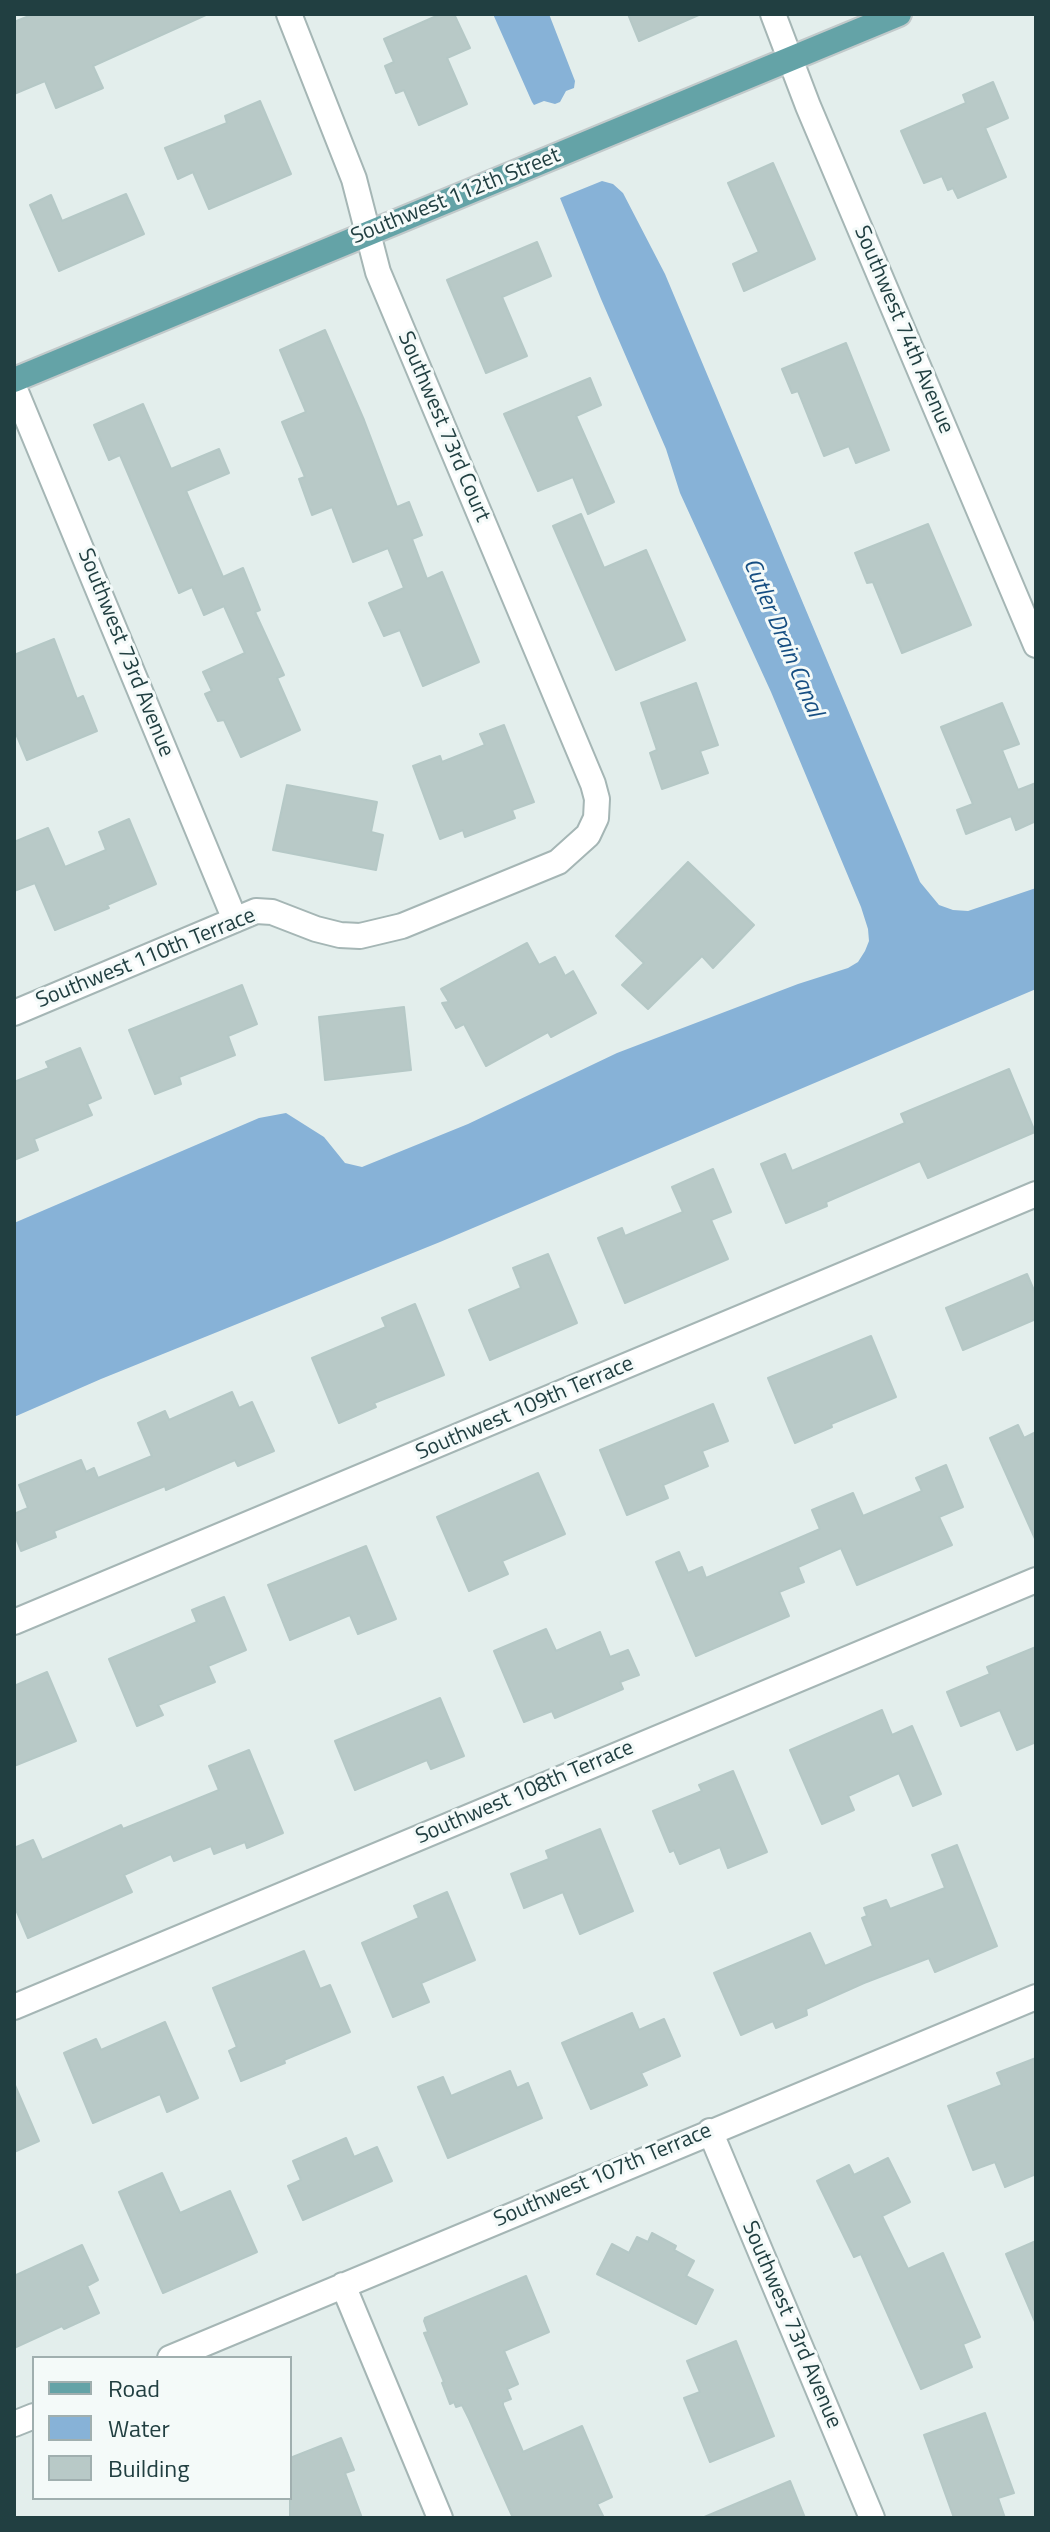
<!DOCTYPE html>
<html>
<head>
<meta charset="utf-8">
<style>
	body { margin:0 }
	#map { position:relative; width:1050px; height:2532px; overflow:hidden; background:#e3eeec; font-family:"Titillium Web",sans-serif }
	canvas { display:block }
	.frame { position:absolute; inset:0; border:16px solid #213f41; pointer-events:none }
	.legend { position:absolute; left:32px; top:2356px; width:260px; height:144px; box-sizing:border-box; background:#f4faf9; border:2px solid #a0afaf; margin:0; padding:10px 14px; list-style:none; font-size:24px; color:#213f41 }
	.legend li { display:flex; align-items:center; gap:16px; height:40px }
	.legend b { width:40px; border:2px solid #a0afaf }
</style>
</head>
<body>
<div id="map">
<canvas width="1050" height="2532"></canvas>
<div class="frame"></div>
<ul class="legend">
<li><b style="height:10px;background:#64a3a7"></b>Road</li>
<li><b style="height:22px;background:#87b2d7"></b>Water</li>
<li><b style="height:22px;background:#b8c9c7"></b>Building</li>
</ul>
</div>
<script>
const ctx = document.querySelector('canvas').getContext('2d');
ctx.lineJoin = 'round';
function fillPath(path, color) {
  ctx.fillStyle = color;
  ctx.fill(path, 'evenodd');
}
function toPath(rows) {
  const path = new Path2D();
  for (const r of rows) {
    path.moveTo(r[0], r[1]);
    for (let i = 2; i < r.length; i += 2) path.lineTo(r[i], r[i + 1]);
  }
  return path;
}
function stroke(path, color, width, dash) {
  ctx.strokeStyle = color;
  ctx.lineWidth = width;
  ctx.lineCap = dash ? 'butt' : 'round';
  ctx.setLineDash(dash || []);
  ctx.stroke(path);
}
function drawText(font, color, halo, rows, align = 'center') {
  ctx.font = font + ' "Titillium Web",sans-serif';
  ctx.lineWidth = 6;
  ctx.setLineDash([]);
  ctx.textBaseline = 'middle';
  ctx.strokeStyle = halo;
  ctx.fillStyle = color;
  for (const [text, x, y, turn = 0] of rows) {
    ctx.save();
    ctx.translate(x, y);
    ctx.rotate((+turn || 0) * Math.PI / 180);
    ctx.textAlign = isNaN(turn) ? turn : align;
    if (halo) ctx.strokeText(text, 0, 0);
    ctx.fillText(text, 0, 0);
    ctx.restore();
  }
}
const water = toPath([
	[493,14,549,14,575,81,574,88,566,91,560,102,555,104,544,101,534,105,532,102],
	[602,181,613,184,623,193,665,274,920,882,939,905,953,910,968,911,1036,888,1036,989,440,1242,101,1379,14,1417,14,1223,259,1118,286,1113,324,1137,345,1163,362,1167,468,1124,617,1053,798,984,848,968,858,962,865,951,869,941,868,929,861,907,771,692,680,493,666,449,601,299,560,198]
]);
const building = toPath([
	[34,14,208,14,93,66,103,88,56,108,45,81,14,94,14,22,34,14],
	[441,14,454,14,470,48,447,58,467,104,419,125,404,90,396,93,385,66,394,62,384,39,441,14],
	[628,14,701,14,639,41,628,14],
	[993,82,1008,118,985,128,1006,177,958,198,953,188,948,190,942,176,924,183,901,131,966,103,963,95,993,82],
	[260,101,291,174,209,209,193,172,178,179,165,148,227,123,225,116,260,101],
	[773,163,815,259,744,291,733,264,759,252,728,183,773,163],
	[126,194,144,234,59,271,30,205,51,195,62,221,126,194],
	[537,242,551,276,502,297,527,356,486,373,447,280,537,242],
	[325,330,364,420,397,507,409,502,422,535,412,539,427,579,442,572,479,662,423,686,400,630,384,636,369,603,404,588,388,548,353,562,332,507,312,515,299,479,305,477,282,422,306,412,280,350,325,330],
	[846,343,889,450,856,463,849,446,824,456,798,391,792,393,782,369,846,343],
	[590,378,601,405,576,416,614,502,588,514,573,477,538,491,504,414,590,378],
	[143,404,171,469,219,449,229,473,186,491,223,577,243,568,260,610,255,612,284,675,277,678,300,730,241,757,224,720,218,721,205,694,212,691,203,672,245,653,224,606,204,615,192,587,179,593,120,455,109,460,94,425,143,404],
	[581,514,604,568,646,550,685,640,616,670,553,526,581,514],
	[928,524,971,625,902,653,873,582,867,583,855,553,928,524],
	[54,639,77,699,83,696,97,731,27,760,14,729,14,655,54,639],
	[696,683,718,745,700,751,708,773,662,789,650,753,657,750,641,703,696,683],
	[1002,703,1019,744,1002,750,1018,790,1036,783,1036,821,1016,830,1011,816,966,834,957,810,973,804,941,727,1002,703],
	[504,725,534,802,512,810,515,818,465,837,463,830,440,839,413,766,440,756,442,762,485,745,480,734,504,725],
	[287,785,377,802,371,832,383,835,376,870,273,850,287,785],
	[129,819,156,884,107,905,109,908,55,930,35,883,14,891,14,842,48,828,65,867,106,850,99,832,129,819],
	[688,862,754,925,713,968,702,956,648,1009,622,985,644,963,616,936,688,862],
	[527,943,539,965,555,957,565,976,573,971,596,1013,551,1037,548,1032,486,1066,464,1024,456,1028,442,1003,449,1002,441,989,527,943],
	[242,985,257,1024,228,1036,235,1055,179,1077,181,1084,155,1094,129,1030,242,985],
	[404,1007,411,1070,325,1080,319,1017,404,1007],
	[80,1048,101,1098,87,1104,92,1115,34,1139,38,1150,14,1160,14,1082,49,1068,46,1062,80,1048],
	[1009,1069,1035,1132,928,1178,920,1161,826,1202,827,1206,786,1223,761,1164,785,1154,792,1171,905,1123,901,1114,1009,1069],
	[713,1169,731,1212,711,1220,728,1259,625,1303,598,1238,622,1228,625,1236,683,1212,672,1187,713,1169],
	[548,1254,577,1323,490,1360,469,1310,521,1288,513,1268,548,1254],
	[1027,1274,1036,1295,1036,1319,963,1350,946,1308,1027,1274],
	[415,1304,444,1375,374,1403,376,1407,339,1423,312,1358,386,1327,382,1318,415,1304],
	[871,1336,896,1397,831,1424,832,1427,795,1443,768,1378,871,1336],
	[232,1392,239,1408,252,1402,274,1451,238,1466,235,1460,166,1490,165,1486,54,1531,56,1537,21,1551,14,1533,14,1514,28,1508,19,1485,81,1460,86,1472,94,1468,98,1478,152,1456,138,1423,165,1411,169,1420,232,1392],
	[713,1404,728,1441,702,1451,708,1466,663,1485,668,1498,627,1515,600,1450,713,1404],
	[1018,1425,1024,1438,1036,1432,1036,1541,990,1438,1018,1425],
	[946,1465,963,1507,939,1517,952,1545,857,1585,841,1548,798,1567,804,1582,779,1592,789,1616,696,1656,656,1562,679,1552,688,1573,702,1567,706,1578,820,1529,812,1510,853,1493,863,1516,922,1491,916,1478,946,1465],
	[538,1473,565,1534,502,1561,508,1574,469,1591,437,1517,538,1473],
	[366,1546,396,1619,358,1634,350,1615,290,1640,268,1585,366,1546],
	[224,1597,246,1650,208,1666,215,1682,158,1705,163,1715,137,1726,109,1659,197,1622,192,1610,224,1597],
	[546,1629,556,1651,600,1632,610,1657,628,1650,639,1675,620,1682,623,1689,555,1718,552,1711,524,1722,494,1651,546,1629],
	[1036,1647,1036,1742,1017,1750,1000,1710,961,1726,947,1692,990,1674,987,1667,1036,1647],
	[47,1672,76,1741,14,1766,14,1686,47,1672],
	[440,1698,464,1756,431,1769,427,1760,355,1790,335,1741,440,1698],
	[882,1710,892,1735,912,1726,941,1794,913,1806,899,1773,848,1796,854,1810,822,1824,790,1750,882,1710],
	[249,1750,283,1833,247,1848,245,1842,214,1854,211,1846,174,1861,171,1854,124,1875,132,1892,28,1938,14,1905,14,1848,33,1840,42,1860,121,1825,123,1829,219,1790,209,1766,249,1750],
	[733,1771,767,1852,728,1868,720,1847,680,1864,674,1850,670,1852,653,1811,702,1791,699,1785,733,1771],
	[600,1829,633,1911,580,1934,563,1892,524,1908,511,1874,549,1859,546,1851,600,1829],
	[957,1845,997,1946,935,1972,929,1958,864,1983,806,2009,807,2015,776,2028,773,2021,741,2035,714,1973,810,1933,825,1966,873,1946,862,1918,867,1916,864,1908,886,1900,890,1909,945,1888,932,1855,957,1845],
	[447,1892,475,1960,421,1983,429,2002,393,2017,362,1943,419,1918,414,1906,447,1892],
	[304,1951,320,1989,330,1985,350,2032,284,2060,285,2063,241,2081,229,2051,237,2047,213,1988,304,1951],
	[632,2013,639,2030,664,2019,680,2056,641,2073,647,2085,591,2109,562,2043,632,2013],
	[165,2022,198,2098,167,2112,160,2094,93,2123,64,2053,96,2039,101,2050,165,2022],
	[1036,2058,1036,2174,1005,2187,995,2162,973,2170,948,2106,1002,2085,997,2073,1036,2058],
	[510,2071,517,2088,528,2083,542,2118,448,2158,418,2087,443,2077,451,2096,510,2071],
	[14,2083,39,2141,14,2152,14,2083],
	[346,2138,354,2157,377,2147,392,2181,303,2220,288,2186,301,2180,293,2161,346,2138],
	[888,2158,910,2202,882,2216,908,2269,943,2253,980,2337,963,2344,972,2367,921,2389,861,2254,854,2257,817,2181,849,2165,854,2175,888,2158],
	[162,2173,180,2213,230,2191,257,2252,163,2293,119,2192,162,2173],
	[652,2233,676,2246,674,2250,694,2261,686,2276,713,2290,696,2324,597,2274,612,2244,629,2253,637,2237,648,2242,652,2233],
	[1036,2241,1036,2324,1006,2254,1036,2241],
	[82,2245,98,2280,87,2286,99,2313,64,2329,62,2326,14,2348,14,2276,82,2245],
	[526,2276,549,2332,504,2351,518,2384,507,2389,511,2399,503,2402,503,2405,523,2452,582,2426,612,2497,597,2504,604,2518,513,2518,469,2419,462,2405,456,2407,454,2402,450,2404,442,2383,444,2382,424,2333,428,2332,424,2321,425,2318,526,2276],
	[736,2341,774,2436,710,2462,684,2398,700,2392,687,2361,736,2341],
	[985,2413,1014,2493,998,2498,1005,2518,954,2518,924,2435,985,2413],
	[341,2438,354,2470,345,2473,362,2518,290,2518,290,2458,341,2438],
	[790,2481,805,2518,702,2518,790,2481]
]);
const minor = toPath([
	[773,14,808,106,1036,645],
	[14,387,235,920],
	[14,1013,256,911,272,912,316,929,340,935,360,936,402,926,558,862,588,835,596,818,597,799,593,784,378,272,354,179,289,14],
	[14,1622,1036,1194],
	[14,2007,1036,1580],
	[710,2131,872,2518],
	[343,2285,440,2518],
	[170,2358,1036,1997],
	[14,2424,34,2416]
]);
const major = toPath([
	[14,380,899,14]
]);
const streetNames = [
	["Southwest 112th Street",456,197,-22],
	["Southwest 74th Avenue",903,330,67],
	["Southwest 73rd Court",443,427,67],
	["Southwest 73rd Avenue",125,653,68],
	["Southwest 110th Terrace",146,959,-22],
	["Southwest 109th Terrace",525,1409,-23],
	["Southwest 108th Terrace",525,1793,-23],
	["Southwest 107th Terrace",603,2176,-23],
	["Southwest 73rd Avenue",791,2325,67]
];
const waterNames = [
	["Cutler Drain Canal",782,638,67]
];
fillPath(water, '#87b2d7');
fillPath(building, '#b8c9c7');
stroke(building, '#b5c8c6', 2);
stroke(minor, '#a5b6b5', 28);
stroke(major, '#c1c9ca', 28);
stroke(minor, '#fff', 24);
stroke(major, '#64a3a7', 24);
drawText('22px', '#213f41', '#f4faf9', streetNames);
drawText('italic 24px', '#164e82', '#f4faf9', waterNames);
</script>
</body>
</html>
